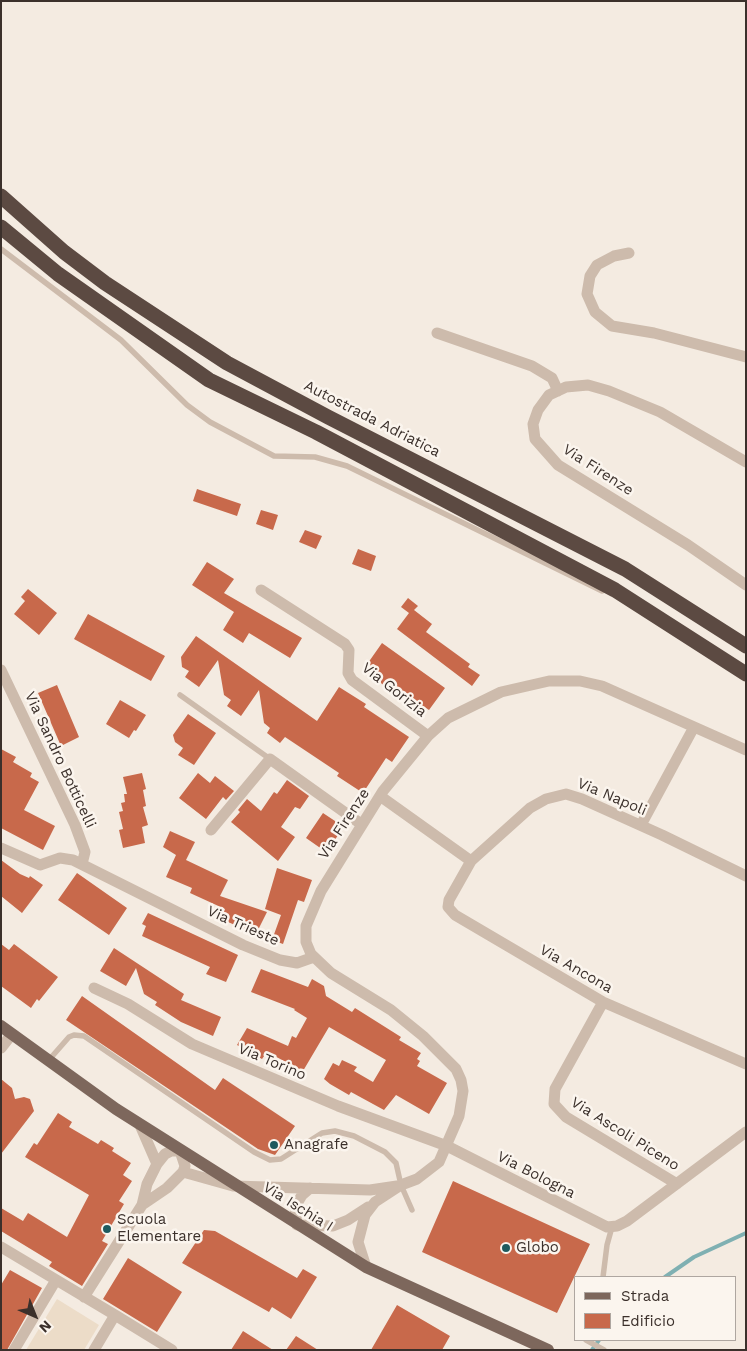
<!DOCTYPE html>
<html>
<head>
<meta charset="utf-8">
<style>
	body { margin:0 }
	#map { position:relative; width:747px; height:1351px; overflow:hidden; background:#f4ebe1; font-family:"Work Sans",sans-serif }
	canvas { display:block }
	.frame { position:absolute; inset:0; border:2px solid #3b302b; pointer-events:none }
	.legend { position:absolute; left:574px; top:1276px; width:162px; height:65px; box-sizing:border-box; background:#fbf5ee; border:1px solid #aea6a0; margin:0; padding:6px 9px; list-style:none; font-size:15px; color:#3b302b }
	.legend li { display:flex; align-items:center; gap:10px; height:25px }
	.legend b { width:25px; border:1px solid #aea6a0 }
	.north { position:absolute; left:10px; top:1291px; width:50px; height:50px; -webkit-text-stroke:4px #fbf5ee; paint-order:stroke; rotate:136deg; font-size:14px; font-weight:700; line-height:20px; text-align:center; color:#3b302b }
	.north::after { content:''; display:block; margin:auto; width:18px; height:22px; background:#3b302b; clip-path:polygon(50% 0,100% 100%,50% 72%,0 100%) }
</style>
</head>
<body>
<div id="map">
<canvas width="747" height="1351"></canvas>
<div class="frame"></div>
<ul class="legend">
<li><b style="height:6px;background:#7d675c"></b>Strada</li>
<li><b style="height:14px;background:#c8694b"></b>Edificio</li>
</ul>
<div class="north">N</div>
</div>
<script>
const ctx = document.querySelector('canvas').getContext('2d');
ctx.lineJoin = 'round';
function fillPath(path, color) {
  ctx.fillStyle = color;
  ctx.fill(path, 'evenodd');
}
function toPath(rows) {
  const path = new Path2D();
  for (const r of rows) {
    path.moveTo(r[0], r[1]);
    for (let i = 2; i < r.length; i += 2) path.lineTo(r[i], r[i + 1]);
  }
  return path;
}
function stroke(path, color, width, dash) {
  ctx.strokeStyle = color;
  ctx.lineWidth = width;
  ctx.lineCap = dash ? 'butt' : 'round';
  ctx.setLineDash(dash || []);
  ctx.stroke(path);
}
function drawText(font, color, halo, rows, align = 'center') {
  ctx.font = font + ' "Work Sans",sans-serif';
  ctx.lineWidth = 5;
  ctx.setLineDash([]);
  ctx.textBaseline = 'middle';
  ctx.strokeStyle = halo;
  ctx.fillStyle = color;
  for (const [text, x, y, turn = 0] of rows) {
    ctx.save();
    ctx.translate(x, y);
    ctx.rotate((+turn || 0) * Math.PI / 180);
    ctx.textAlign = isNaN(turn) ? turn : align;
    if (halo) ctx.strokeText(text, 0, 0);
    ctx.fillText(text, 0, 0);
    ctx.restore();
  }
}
const plaza = toPath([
	[57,1299,99,1325,84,1350,26,1350]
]);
const stream = toPath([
	[665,1277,694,1257,746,1233],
	[592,1350,599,1340]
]);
const building = toPath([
	[197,489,241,504,237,516,193,501],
	[261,510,278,515,273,530,256,524],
	[305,530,322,536,316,549,299,542],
	[358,549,376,556,371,571,352,564],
	[207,562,234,579,224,593,302,638,290,658,249,633,243,643,223,630,234,612,192,585],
	[28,589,57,613,39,635,14,614,25,601,21,597],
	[408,598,418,606,414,610,432,624,426,632,470,664,468,667,480,675,472,686,397,629,409,613,401,607],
	[88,614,165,656,151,681,74,639],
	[196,636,317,721,339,687,366,704,364,707,409,737,392,762,386,758,363,793,337,776,339,773,285,737,280,743,267,733,270,728,264,723,259,690,241,716,227,706,231,700,224,695,218,660,199,687,185,677,189,671,182,667,181,657],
	[382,643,445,688,429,710,387,682,385,686,363,670],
	[57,685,79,737,61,746,38,693],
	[120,700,146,715,136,731,134,730,129,738,106,724],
	[188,714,216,733,194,765,178,755,183,748,175,742,173,735],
	[1,749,16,757,13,762,32,773,30,777,39,782,24,810,55,826,43,850,1,828],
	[142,773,146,789,143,790,146,806,143,807,148,825,142,827,145,843,123,848,119,830,123,829,119,812,123,811,121,803,125,802,124,794,127,794,123,777],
	[198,773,210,783,215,776,234,791,226,800,223,797,206,819,179,798],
	[287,780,309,796,300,809,295,807,281,827,295,837,278,861,231,822,240,812,238,810,247,799,261,811,274,792,277,794],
	[323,813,344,827,326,852,306,838],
	[170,831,195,842,186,860,228,880,220,896,267,912,256,934,221,919,225,909,190,893,192,888,166,877,176,855,163,847],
	[1,860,20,874,29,878,30,876,43,885,22,913,1,896],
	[277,868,312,880,304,902,298,900,283,944,272,940,281,915,265,909],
	[77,873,127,908,109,935,58,900],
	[148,913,238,955,226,982,206,974,210,967,142,936,146,926,142,924],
	[1,944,9,950,14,944,58,977,39,1001,37,999,31,1008,1,986],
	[114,948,184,994,181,1000,221,1017,213,1036,181,1022,155,1005,157,1002,144,994,136,968,126,986,100,971],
	[261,969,308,987,312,979,324,986,326,996,352,1012,355,1008,401,1037,399,1040,421,1053,417,1059,420,1061,417,1066,447,1083,429,1114,396,1095,384,1110,351,1092,349,1095,330,1084,324,1079,333,1063,339,1066,342,1060,357,1067,354,1071,373,1082,386,1060,329,1027,303,1071,267,1052,262,1059,237,1045,247,1028,288,1046,292,1036,296,1038,307,1018,294,1010,295,1009,251,992],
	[82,996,215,1090,223,1078,295,1126,275,1155,258,1149,66,1020],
	[1,1079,12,1088,15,1099,24,1097,30,1099,34,1111,1,1154],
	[58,1113,72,1122,69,1127,98,1144,101,1140,114,1148,112,1151,131,1163,123,1175,132,1181,119,1201,124,1204,102,1241,108,1244,82,1286,49,1266,52,1262,1,1231,1,1208,23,1221,28,1213,67,1237,89,1195,25,1157,34,1143,37,1145],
	[453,1181,590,1244,557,1313,422,1252],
	[204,1230,215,1231,297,1278,303,1269,317,1277,291,1319,272,1307,269,1312,182,1263],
	[128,1258,182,1292,157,1332,103,1299],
	[10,1270,42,1288,7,1350,1,1350,1,1285],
	[397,1305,450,1336,442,1350,371,1350],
	[243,1331,273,1350,231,1350],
	[296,1336,318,1350,286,1350]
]);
const service = toPath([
	[1,249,121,340,187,405,210,422,274,456,315,457,347,466,602,591],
	[180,695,270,759],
	[48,1061,69,1037,74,1035,84,1036,254,1152,270,1160,281,1159,322,1133,335,1131,354,1136,385,1152,396,1163,401,1185,412,1210],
	[603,1277,607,1245,612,1227],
	[586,1340,604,1350]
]);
const minor = toPath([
	[629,253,614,256,597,265,590,276,587,294,595,312,612,326,654,333,746,357],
	[437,333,532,366,552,378,558,391],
	[746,462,660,412,609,391,588,385,566,387,549,395,538,410,533,424,535,439,558,465,688,545,746,585],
	[261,590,345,644,349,650,348,673,352,680,428,736],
	[1,670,75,825,85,852,82,864],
	[380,796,471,861,530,808,546,799,566,794,582,799,662,835,746,876],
	[641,825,694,727],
	[211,830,270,759,361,824],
	[1,848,40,865,60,858,73,860,243,945,280,960,297,963,314,957],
	[471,861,449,900,448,907,455,915,603,1002,746,1064],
	[94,988,128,1004,192,1044,338,1106,447,1146,607,1227,617,1226,627,1221,746,1132],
	[603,1002,555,1089,554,1104,566,1117,677,1184],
	[1,1048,12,1034],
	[157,1164,165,1154,171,1151,180,1151,185,1166,183,1172],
	[310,1188,302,1195,295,1207,297,1225,333,1226,348,1220,368,1207],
	[142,1205,167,1188,183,1172,233,1186,370,1190,397,1186],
	[1,1247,115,1315,94,1350],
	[366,1267,358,1242,365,1215,375,1202,401,1185,417,1179,439,1162,459,1116,463,1091,461,1080,456,1069,423,1036,391,1010,331,973,311,954,306,942,306,926,321,891,383,791,428,736,448,718,501,692,549,681,580,681,602,686,746,750],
	[84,1297,142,1205,147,1184,157,1164,140,1125],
	[115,1315,172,1350],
	[14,1350,56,1280]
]);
const primary = toPath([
	[1,1026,116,1109,366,1267,548,1350]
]);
const motorway = toPath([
	[1,196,64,252,105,283,227,363,328,417,625,569,746,646],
	[1,227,58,274,209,380,316,432,615,590,746,674]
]);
const markers = [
	[274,1145,5,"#1f5a5e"],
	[107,1229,5,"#1f5a5e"],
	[506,1248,5,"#1f5a5e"]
];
const streetNames = [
	["Autostrada Adriatica",372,419,27],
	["Via Firenze",598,470,33],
	["Via Gorizia",394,690,38],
	["Via Sandro Botticelli",60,760,65],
	["Via Napoli",612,797,23],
	["Via Firenze",344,824,-57],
	["Via Trieste",243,926,24],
	["Via Ancona",576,969,30],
	["Via Torino",272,1062,23],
	["Via Ascoli Piceno",625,1134,32],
	["Via Bologna",536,1175,27],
	["Via Ischia I",298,1207,32]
];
const poiNames = [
	["Anagrafe",284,1145],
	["Scuola",117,1220],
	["Elementare",117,1237],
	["Globo",516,1248]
];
fillPath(plaza, '#ecdcc8');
stroke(stream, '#7fb0b2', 4);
fillPath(building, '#c8694b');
stroke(service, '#cdbbac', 5.5);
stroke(minor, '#cdbbac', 11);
stroke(primary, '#7d675c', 12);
stroke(motorway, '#5c4a42', 15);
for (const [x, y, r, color] of markers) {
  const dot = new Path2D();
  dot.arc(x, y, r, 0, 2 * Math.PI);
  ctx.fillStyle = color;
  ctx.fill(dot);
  stroke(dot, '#fbf5ee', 2);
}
drawText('15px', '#3b302b', '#fbf5ee', streetNames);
drawText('15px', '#3b302b', '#fbf5ee', poiNames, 'left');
</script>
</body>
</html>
